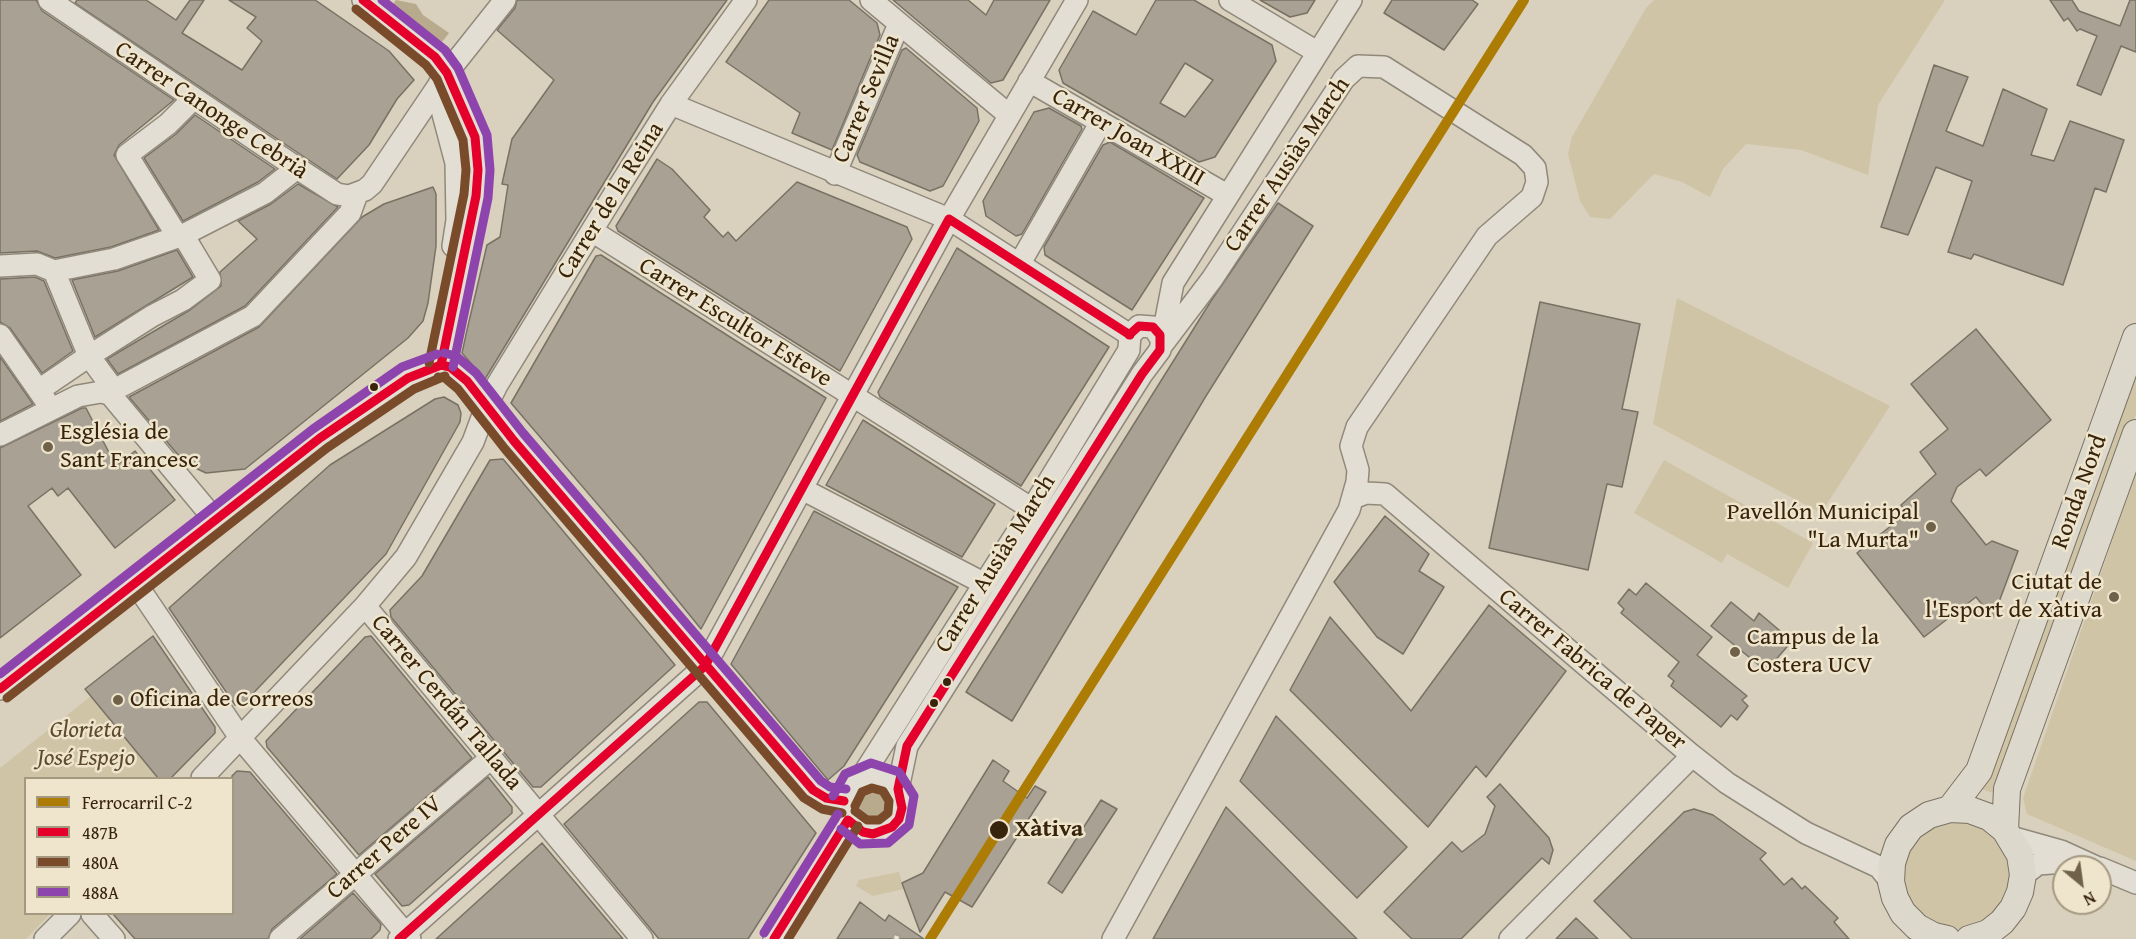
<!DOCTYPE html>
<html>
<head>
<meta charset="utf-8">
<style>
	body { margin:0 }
	#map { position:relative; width:2136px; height:939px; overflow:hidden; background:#d9d1bd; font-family:"Gentium Book Plus",serif }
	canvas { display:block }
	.legend { position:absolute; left:24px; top:777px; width:210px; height:138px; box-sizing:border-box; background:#eee5cc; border:2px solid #a59880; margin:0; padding:8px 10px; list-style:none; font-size:18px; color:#38240d }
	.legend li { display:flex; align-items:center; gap:12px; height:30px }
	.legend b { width:30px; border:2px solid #a59880 }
	.north { position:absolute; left:2052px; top:855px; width:60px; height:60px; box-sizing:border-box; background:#eee5cc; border:2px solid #a59880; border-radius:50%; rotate:151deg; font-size:16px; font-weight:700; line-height:24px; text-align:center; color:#38240d }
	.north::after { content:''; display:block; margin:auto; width:21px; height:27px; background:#70614b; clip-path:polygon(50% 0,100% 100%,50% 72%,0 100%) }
</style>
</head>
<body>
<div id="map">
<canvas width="2136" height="939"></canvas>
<ul class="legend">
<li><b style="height:8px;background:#ac7c05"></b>Ferrocarril C-2</li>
<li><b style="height:8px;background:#e4002b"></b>487B</li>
<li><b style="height:8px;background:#7a4b2a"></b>480A</li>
<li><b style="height:8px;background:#8e44ad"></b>488A</li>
</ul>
<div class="north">N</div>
</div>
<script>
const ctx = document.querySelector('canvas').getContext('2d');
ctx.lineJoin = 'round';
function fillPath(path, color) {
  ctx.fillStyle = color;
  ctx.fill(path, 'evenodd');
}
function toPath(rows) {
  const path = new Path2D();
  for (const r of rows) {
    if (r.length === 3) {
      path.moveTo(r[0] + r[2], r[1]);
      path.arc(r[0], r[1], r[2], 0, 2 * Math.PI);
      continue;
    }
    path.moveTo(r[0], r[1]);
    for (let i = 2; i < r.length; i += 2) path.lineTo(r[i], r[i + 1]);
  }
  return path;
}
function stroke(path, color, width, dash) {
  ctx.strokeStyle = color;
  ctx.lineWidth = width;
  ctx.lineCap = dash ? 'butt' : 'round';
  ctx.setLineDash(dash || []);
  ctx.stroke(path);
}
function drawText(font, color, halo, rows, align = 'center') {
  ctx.font = font + ' "Gentium Book Plus",serif';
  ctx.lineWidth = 5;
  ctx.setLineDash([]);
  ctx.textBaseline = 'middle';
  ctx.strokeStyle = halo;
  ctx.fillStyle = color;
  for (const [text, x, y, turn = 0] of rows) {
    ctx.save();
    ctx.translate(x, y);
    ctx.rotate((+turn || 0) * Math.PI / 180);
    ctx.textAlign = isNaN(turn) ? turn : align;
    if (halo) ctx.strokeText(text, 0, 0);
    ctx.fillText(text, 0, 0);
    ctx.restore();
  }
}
const green = toPath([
	[1654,0,1945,0,1878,105,1868,175,1801,150,1746,144,1723,169,1710,197,1682,182,1654,174,1610,219,1590,217,1580,201,1568,154,1572,137,1646,8],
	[1677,298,1890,406,1821,513,1653,424],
	[2136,354,2136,414,1998,795,1979,788],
	[1664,460,1813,543,1788,588,1727,554,1722,563,1634,513],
	[2136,472,2136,861,2027,814,2023,798],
	[91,696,158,778,26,778,26,914,50,914,26,939,0,939,0,768],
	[1957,875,54],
	[899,872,904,889,873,896,856,886,859,880]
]);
const water = toPath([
	[396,0,416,4,423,15,449,33,442,42,415,23,409,23,405,19,403,13,392,6],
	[872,809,17]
]);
const building = toPath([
	[0,0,36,0,42,11,174,100,119,145,114,155,159,230,111,247,55,258,37,251,0,253,0,0],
	[77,0,146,0,176,20,190,0,204,0,182,33,242,70,262,41,247,28,256,17,229,0,315,0,389,51,414,80,397,99,369,145,337,179,75,3,77,0],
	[517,0,727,0,653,102,485,379,462,353,467,330,487,245,500,237,508,185,502,184,512,139,554,80,497,30,515,8,517,0],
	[769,0,849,0,877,23,880,35,832,150,792,133,800,113,726,62,769,0],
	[893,0,968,0,986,15,994,0,1050,0,1003,80,991,83,893,0],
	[1156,0,1194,0,1272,45,1276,61,1215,157,1199,162,1063,83,1059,70,1093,11,1136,35,1156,0],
	[1185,63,1213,80,1185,117,1160,103,1185,63],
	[1260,0,1315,0,1307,13,1290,17,1260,0],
	[1392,0,1472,0,1478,4,1444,50,1384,13,1392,0],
	[2050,0,2072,0,2079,11,2120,26,2130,0,2136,0,2136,52,2121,46,2101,95,2077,85,2097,36,2080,29,2077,31,2068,18,2064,21,2050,0],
	[906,48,977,108,979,121,943,186,930,191,860,162,857,155,902,50,906,48],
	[1934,65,1968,77,1946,131,1983,146,2003,89,2047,109,2031,155,2054,161,2070,121,2124,140,2106,192,2095,188,2063,285,1974,254,1971,259,1948,252,1972,181,1936,167,1908,235,1881,227,1934,65],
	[1049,108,1081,126,1082,129,1022,234,1016,236,986,216,983,201,1034,112,1049,108],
	[195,115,275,169,258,182,183,221,144,158,176,134,195,115],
	[1110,142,1204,198,1132,310,1045,255,1044,247,1103,145,1110,142],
	[657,159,672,169,710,210,704,217,723,237,728,232,736,241,797,182,907,227,912,239,840,371,618,231,616,226,657,159],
	[298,184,338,207,245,306,118,374,107,359,190,310,221,286,220,272,257,239,238,221,271,204,298,184],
	[433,187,436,194,436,246,428,303,423,321,408,338,245,469,206,473,185,463,129,397,259,327,362,217,384,204,433,187],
	[1278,203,1313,226,1206,396,1012,721,966,692,1211,301,1278,203],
	[957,248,1109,347,1021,486,880,397,878,392,957,248],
	[177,250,193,277,95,337,72,280,118,271,177,250],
	[601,255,826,398,701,629,641,555,511,403,596,256,601,255],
	[35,277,44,281,73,351,42,373,10,328,0,322,0,279,35,277],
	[1540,302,1640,324,1622,409,1638,412,1622,487,1607,484,1588,570,1489,548,1540,302],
	[1976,329,2051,420,1986,476,1980,469,1957,487,1951,501,1986,545,1992,541,2018,551,1993,618,1976,597,1924,637,1857,553,1907,513,1901,505,1936,474,1920,452,1948,429,1911,384,1976,329],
	[0,357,33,404,0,421,0,357],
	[444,397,458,405,461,413,460,422,386,554,242,705,235,705,169,608,330,465,435,399,444,397],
	[82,408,86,408,116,466,135,451,175,500,115,548,68,488,58,496,52,488,28,506,81,575,0,638,0,448,82,408],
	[863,420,995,504,962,557,826,485,863,420],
	[503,459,675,665,541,787,533,787,391,617,390,610,422,576,490,460,503,459],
	[814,511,958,587,844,766,828,780,731,664,814,511],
	[1385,516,1429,554,1419,571,1444,587,1403,654,1377,637,1334,582,1385,516],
	[1646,583,1712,637,1697,655,1747,696,1742,700,1748,706,1737,720,1731,715,1721,727,1671,686,1674,681,1668,676,1679,662,1621,613,1624,609,1618,603,1629,589,1636,595,1646,583],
	[1731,602,1754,621,1759,613,1792,641,1766,671,1711,626,1731,602],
	[1489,605,1566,671,1486,777,1476,766,1428,827,1290,690,1330,617,1411,711,1489,605],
	[153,636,215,727,215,733,171,778,158,778,85,689,153,636],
	[371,636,472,758,359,855,267,747,266,741,365,637,371,636],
	[699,702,707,702,816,833,748,939,659,939,564,824,699,702],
	[1276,716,1407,847,1357,898,1240,781,1276,716],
	[993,760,1009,771,1003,781,1027,798,1035,786,1046,792,972,907,945,892,920,932,902,883,923,873,993,760],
	[237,771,250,772,337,874,272,929,268,939,135,939,113,914,232,914,232,776,237,771],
	[488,777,512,807,512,813,409,905,402,906,375,874,488,777],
	[1500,784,1549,838,1553,850,1549,864,1542,858,1461,939,1412,939,1384,912,1452,842,1462,852,1485,834,1495,806,1487,797,1500,784],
	[1101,800,1117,809,1062,893,1048,883,1101,800],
	[1226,807,1306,888,1357,939,1153,939,1226,807],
	[1694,809,1713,815,1766,853,1760,859,1784,885,1792,878,1802,889,1805,886,1838,918,1834,922,1849,939,1632,939,1594,901,1684,812,1694,809],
	[542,843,623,939,436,939,513,869,542,843],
	[353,893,381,924,380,930,371,939,300,939,353,893],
	[860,902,885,921,889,915,924,939,837,939,860,902],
	[1576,918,1598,939,1556,939,1576,918]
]);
const minor = toPath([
	[49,0,297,168,337,194,349,196,365,190,372,184,447,73,505,0],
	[363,0,435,57,447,73,475,137,478,170,476,196,441,365],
	[871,0,1009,115],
	[1230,0,1317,52],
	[1029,81,1227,195],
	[439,84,443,114,456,163,457,220,453,246],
	[671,104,949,219,1130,335],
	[835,174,899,24],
	[592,231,1032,509],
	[178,237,127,155,168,124,193,99],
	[1020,263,1101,122],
	[0,266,37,264,54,271],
	[54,271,89,356,152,316,183,300,210,280,183,235],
	[54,271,114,259,183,235,265,193,297,168],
	[0,335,46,401],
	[1129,348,1130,335,1139,326,1153,327,1162,340],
	[441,365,450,367,467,381,514,441,813,790,826,798,844,801],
	[39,390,89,356,114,390],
	[110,394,114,390,253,316,350,213,357,194],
	[0,435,78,396,101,392,110,394,215,520],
	[802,489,985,584],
	[1353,498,1366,493,1385,494,1689,753,1727,783,1806,833,1879,867,1891,882],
	[136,584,241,739,410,939],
	[365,606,642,939],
	[0,689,320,438,408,378,441,365],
	[873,805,29],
	[202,778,365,606,406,557,473,442,486,407,497,385,618,188,671,104,746,0],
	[861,778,1032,509,1129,350],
	[898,789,907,746,1142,374,1160,350,1173,283,1351,0],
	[2011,837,2061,851,2096,867],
	[2100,868,2136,883],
	[2023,875,2038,864,2079,861],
	[92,914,114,939],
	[45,939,70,914],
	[280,939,491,758],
	[399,939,705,666,949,219,1077,0],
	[774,939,848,820],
	[1113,939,1349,510,1357,482,1358,470,1351,446,1357,427,1487,236,1532,197,1537,182,1535,168,1523,155,1384,67,1358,66,1344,79,1212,279,1162,345],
	[1510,939,1692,756]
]);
const major = toPath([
	[1950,809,1979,771,2136,337],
	[2005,830,2007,789,2136,433],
	[1947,939,1934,936,1917,927,1903,913,1895,898,1891,882,1892,863,1898,845,1911,827,1929,815,1950,809,1970,810,1989,817,2005,830,2020,855,2023,875,2020,892,2013,908,2002,922,1988,933,1969,939]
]);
const rail = toPath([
	[896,939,897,936]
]);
const bus1 = toPath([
	[363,0,435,57,447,73,475,137,478,170,476,196,441,365],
	[441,365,450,367,467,381,514,441,813,790,826,798,844,801],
	[0,689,320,438,408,378,441,365],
	[399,939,705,666,949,219,1130,335],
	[774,939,848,820,863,832,873,834,892,827,899,819,902,808,898,789,907,746,1142,374,1160,350,1160,335,1153,327,1139,326,1129,335]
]);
const bus2 = toPath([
	[356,9,426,65,437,79,463,140,466,170,464,194,429,363],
	[438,377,445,378,458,389,505,449,804,798,822,809,842,813],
	[7,698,327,448,414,389,445,376],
	[855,806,862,792,872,788,883,791,889,801,888,813,879,820,867,820,855,811],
	[788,939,858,826]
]);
const bus3 = toPath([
	[382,0,445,50,458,68,487,135,490,170,488,198,453,367],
	[444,353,456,356,476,373,523,433,821,781,830,787,846,789],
	[0,674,313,429,402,367,437,354],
	[833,796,845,774,871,763,899,772,914,796,909,825,888,843,860,844,841,829],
	[764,933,838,814]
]);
const rail1 = toPath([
	[930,939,1524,0]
]);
const markers = [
	[374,387,5,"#38240d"],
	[48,447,6,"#70614b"],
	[1931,527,6,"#70614b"],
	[2114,597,6,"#70614b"],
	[1735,652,6,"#70614b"],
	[947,682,5,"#38240d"],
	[118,700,6,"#70614b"],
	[934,703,5,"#38240d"],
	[999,830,10,"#38240d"]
];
const streetNames = [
	["Carrer Sevilla",867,99,-67],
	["Carrer Canonge Cebrià",211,111,34],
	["Carrer Joan XXIII",1128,138,30],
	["Carrer Ausiàs March",1288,165,-56],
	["Carrer de la Reina",611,201,-58],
	["Carrer Escultor Esteve",735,323,32],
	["Ronda Nord",2080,492,-70],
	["Carrer Ausiàs March",996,564,-58],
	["Carrer Fabrica de Paper",1592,670,40],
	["Carrer Cerdán Tallada",446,703,50],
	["Carrer Pere IV",385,848,-41]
];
const poiNames = [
	["Església de",60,433],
	["Sant Francesc",60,461],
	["Pavellón Municipal",1919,513,"right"],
	["\"La Murta\"",1919,541,"right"],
	["Ciutat de",2102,583,"right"],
	["l'Esport de Xàtiva",2102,611,"right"],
	["Campus de la",1747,638],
	["Costera UCV",1747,666],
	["Oficina de Correos",130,700]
];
const parkNames = [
	["Glorieta",86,731],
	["José Espejo",86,759]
];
const stopNames = [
	["Xàtiva",1015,830]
];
fillPath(green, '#d0c4a7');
fillPath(water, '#b8aa8d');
fillPath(building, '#a9a294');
stroke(building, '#797164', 1.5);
stroke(minor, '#90897b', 24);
stroke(major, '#797164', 28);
stroke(minor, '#e2ded3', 21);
stroke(major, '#dcd8cb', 26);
stroke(rail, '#a39d93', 7);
stroke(rail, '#eee5cc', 4.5, [14]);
stroke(bus1, '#e4002b', 9);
stroke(bus2, '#7a4b2a', 9);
stroke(bus3, '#8e44ad', 9);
stroke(rail1, '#ac7c05', 10);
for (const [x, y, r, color] of markers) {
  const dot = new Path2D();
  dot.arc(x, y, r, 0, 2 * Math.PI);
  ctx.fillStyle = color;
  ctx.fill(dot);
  stroke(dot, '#eee5cc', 2);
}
drawText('24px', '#38240d', '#eee5cc', streetNames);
drawText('24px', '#38240d', '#eee5cc', poiNames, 'left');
drawText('italic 24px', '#5c492f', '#eee5cc', parkNames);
drawText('bold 24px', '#38240d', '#eee5cc', stopNames, 'left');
</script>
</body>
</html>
